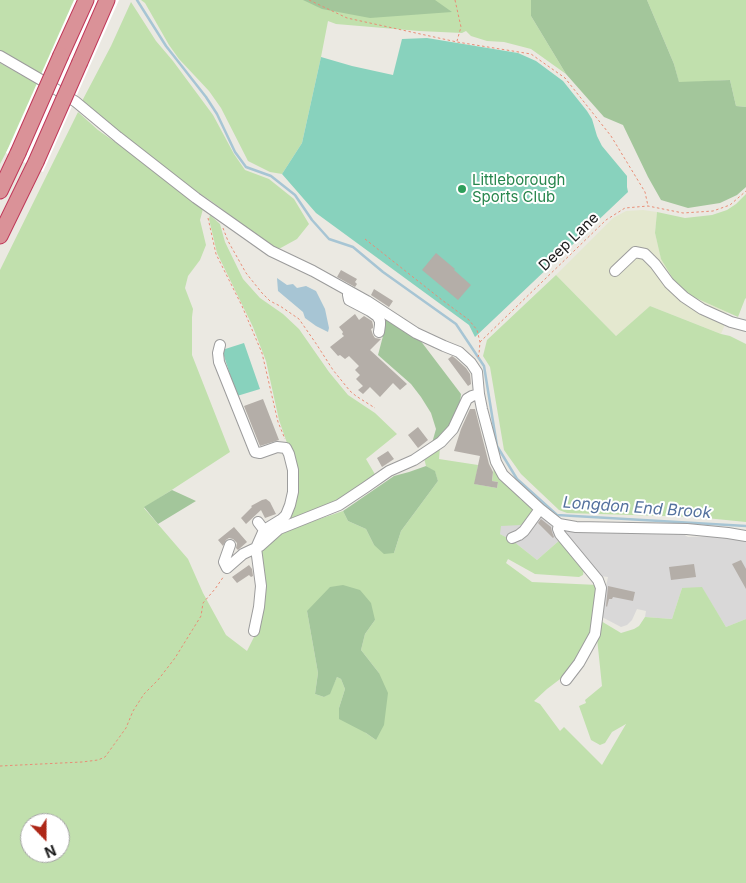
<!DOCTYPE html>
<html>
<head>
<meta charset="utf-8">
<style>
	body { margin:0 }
	#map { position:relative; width:746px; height:883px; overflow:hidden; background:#ebe9e2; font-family:Inter,sans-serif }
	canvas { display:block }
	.north { position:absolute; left:20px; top:813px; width:50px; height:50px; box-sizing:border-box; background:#fff; border:1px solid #a4a4a4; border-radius:50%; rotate:158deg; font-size:14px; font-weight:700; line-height:20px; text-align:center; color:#1b1b1b }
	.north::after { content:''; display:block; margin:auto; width:18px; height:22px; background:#ae2717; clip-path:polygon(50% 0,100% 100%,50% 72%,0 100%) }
</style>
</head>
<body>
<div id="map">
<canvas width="746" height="883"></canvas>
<div class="north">N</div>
</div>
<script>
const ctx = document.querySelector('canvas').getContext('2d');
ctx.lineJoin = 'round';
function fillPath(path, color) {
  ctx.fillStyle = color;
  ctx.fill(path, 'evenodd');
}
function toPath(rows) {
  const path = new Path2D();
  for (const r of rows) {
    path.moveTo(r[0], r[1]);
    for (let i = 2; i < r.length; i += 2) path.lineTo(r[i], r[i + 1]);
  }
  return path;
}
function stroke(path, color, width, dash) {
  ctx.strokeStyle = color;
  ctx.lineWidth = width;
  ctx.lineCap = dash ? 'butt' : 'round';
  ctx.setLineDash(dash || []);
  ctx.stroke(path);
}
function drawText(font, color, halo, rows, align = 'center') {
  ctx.font = font + ' Inter,sans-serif';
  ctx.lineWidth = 4;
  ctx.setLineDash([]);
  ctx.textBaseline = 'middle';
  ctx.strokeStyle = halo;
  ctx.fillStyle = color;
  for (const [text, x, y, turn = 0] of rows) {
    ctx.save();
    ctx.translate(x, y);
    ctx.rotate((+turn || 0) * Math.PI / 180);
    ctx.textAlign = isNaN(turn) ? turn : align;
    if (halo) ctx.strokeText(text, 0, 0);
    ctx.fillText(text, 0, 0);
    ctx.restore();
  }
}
const residential = toPath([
	[535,510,558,532,562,529,681,533,688,537,715,536,746,541,746,619,726,627,702,588,682,588,672,619,645,617,646,611,637,609,632,620,627,625,621,627,600,616,608,577,600,576,561,539,537,560,518,545,500,534,500,526]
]);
const farmland = toPath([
	[643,210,657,212,655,233,661,258,673,279,689,295,727,312,726,322,721,334,650,306,616,336,556,275,613,218,626,211]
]);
const grass = toPath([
	[0,0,83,0,45,79,0,52],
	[141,0,531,0,531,16,566,74,531,49,504,42,487,41,471,36,466,31,462,33,419,31,336,24,328,21,321,57,302,143,282,174,270,172,248,161,221,108,209,91,179,59,169,45,145,3],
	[647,0,746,0,746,107,736,106,730,80,679,83,674,64],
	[131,2,156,41,173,61,213,115,234,154,245,170,269,179,294,199,309,224,297,239,277,250,211,201,163,169,81,103,111,46],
	[0,63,41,86,0,164],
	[78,112,98,130,132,154,203,209,200,220,206,245,200,260,188,276,185,288,193,309,192,317,192,355,230,452,144,508,188,559,203,593,226,635,247,651,258,629,259,550,276,539,287,530,343,511,348,521,366,529,374,545,394,553,401,531,438,481,435,472,426,466,424,458,440,447,439,459,478,465,475,484,497,488,498,482,492,481,494,467,515,490,520,499,535,510,521,525,501,526,500,534,513,541,537,560,561,539,584,567,583,575,579,577,535,574,508,559,506,563,532,582,598,585,593,628,587,643,568,673,547,689,534,701,540,704,560,731,564,727,602,765,626,724,612,732,605,743,600,745,591,740,579,706,586,703,585,700,602,686,597,638,601,621,621,633,634,629,639,626,645,617,672,619,682,588,702,587,726,627,746,619,746,883,0,883,0,270],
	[307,611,375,620,365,634,361,650,379,673,376,740,366,733,339,708,345,689,341,679,337,677,329,694,324,697,315,694,318,673],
	[30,823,60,823,60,853,30,853],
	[746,194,746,298,745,299,738,317,689,295,673,279,661,259,655,233,657,212,685,218,712,215,727,210,736,204],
	[210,215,220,224,225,242,243,279,260,298,283,314,299,329,329,372,348,395,375,413,397,434,366,459,376,476,339,502,278,527,292,511,294,469,287,443,279,420,266,361,253,327,217,253,209,219],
	[556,275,616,336,650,306,721,334,730,336,746,344,746,522,696,517,567,513,559,510,521,474,504,450,490,367,483,356,487,340]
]);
const forest = toPath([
	[303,0,435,0,452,12,370,18,322,9],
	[531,0,647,0,674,64,679,82,730,80,736,106,746,107,746,187,737,195,720,203,688,208,661,200,648,177,623,125,604,117,566,74,531,16],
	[383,315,420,340,461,394,460,404,453,421,444,433,432,443,436,429,431,413,421,397,411,384,378,355,383,336,385,322],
	[426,466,435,471,438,481,401,531,394,553,384,554,374,545,366,529,348,521,343,511,394,476,409,472],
	[172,490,196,501,158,524,144,507],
	[343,585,360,590,371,603,375,620,365,634,361,650,379,673,388,693,384,725,376,740,366,733,339,719,339,708,345,689,341,679,337,677,330,694,324,697,315,694,318,673,307,611,330,587]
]);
const pitch = toPath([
	[427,38,518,53,536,61,563,81,587,111,592,119,597,136,602,146,627,176,627,187,628,192,475,337,469,325,316,213,282,174,302,143,321,57,352,66,393,75,402,39],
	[244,343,260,389,237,396,222,350]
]);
const water = toPath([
	[277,278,287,285,293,284,297,288,306,286,316,291,325,309,329,328,328,332,316,326,305,318,303,312,278,291]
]);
const pier = toPath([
	[74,0,119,0,43,172,6,153]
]);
const stream = toPath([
	[137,0,166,46,206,97,217,114,235,152,246,167,271,176,295,195,312,220,329,239,353,247,383,272,456,324,484,366,497,446,517,479,557,515,746,526]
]);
const building = toPath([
	[436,253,455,269,454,270,471,285,458,300,422,270],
	[341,270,357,279,355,282,357,284,355,287,337,277],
	[374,289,393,301,389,307,371,295],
	[355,314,359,320,364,316,372,321,373,325,373,328,371,329,373,335,375,338,381,339,370,350,407,384,400,390,393,383,380,397,370,387,363,394,358,390,363,386,356,379,360,375,355,370,359,366,349,356,345,359,340,355,338,356,330,347,344,336,342,334,343,332,339,327],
	[452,356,455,358,466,368,470,374,471,384,468,386,448,359],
	[263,399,279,440,260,446,244,406],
	[470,409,475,409,489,464,493,472,492,481,498,482,497,488,474,484,480,456,454,451,461,429],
	[418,427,428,440,418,448,408,435],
	[388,451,394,459,382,467,377,458],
	[266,499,270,502,276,514,265,518,261,510,246,524,241,518,252,507,251,506,262,500],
	[541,519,551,527,552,532,554,537,553,538,538,523],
	[234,527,247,542,238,550,236,548,237,543,233,539,229,538,226,540,223,546,218,540],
	[741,560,746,569,746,589,732,564],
	[694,564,696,577,671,580,669,567],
	[249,565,252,569,253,576,251,577,249,575,237,583,232,577],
	[608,586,635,592,633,601,613,597,612,599,609,599,607,607,606,606]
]);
const path = toPath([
	[309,0,347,18,457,42,531,54,565,78,611,136,645,192,648,206],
	[455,0,461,27,457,41],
	[208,218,216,254,242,306,262,353,278,422,285,439],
	[223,228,228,241,246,273,262,293,270,301,280,306,299,319,317,345,333,370,350,391,356,396,375,408],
	[365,239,442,300,469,320,477,330,480,342,479,354,478,357],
	[480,342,606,220,625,208,648,206,683,213,713,211,730,205,746,191],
	[0,766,82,762,98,760,105,757,126,728,133,711,144,694,158,680,175,658,201,616,203,603,215,589,224,576]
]);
const minor = toPath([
	[0,56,43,81,76,102,118,137,196,198,271,251,313,271,367,301,416,333,444,346,459,352,471,363,477,372,479,394,482,409,496,462,503,475,540,509,559,524,576,527,687,529,728,533,746,536],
	[615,271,635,252,645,254,655,264,669,283,684,297,702,309,731,322,746,326],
	[348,291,348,295,349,300,370,311,377,316,380,321,380,325,379,332],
	[220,345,218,353,219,362,255,452,260,453,277,447,286,448,289,454,293,470,293,492,290,505,286,515,282,519,264,530],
	[559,524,558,529,560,534,598,580,601,588,595,634,579,663,566,680],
	[512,538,519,535,524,531,540,509],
	[230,545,224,562,227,568,243,554,260,546,279,529,339,505,366,487,389,471,414,460,441,442,453,429,467,399,472,396,479,394],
	[254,631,259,607,261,586,256,548,264,530,258,522]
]);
const highway = toPath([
	[61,55,86,0],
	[80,62,107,0],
	[0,191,18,153],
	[0,236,36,162]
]);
const highwayBridge = toPath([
	[18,153,61,55],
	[36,162,80,62]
]);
const markers = [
	[462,189,5,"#2e9e5b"]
];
const leisureNames = [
	["Littleborough",472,180],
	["Sports Club",472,197]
];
const streetNames = [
	["Deep Lane",569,242,-44]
];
const waterNames = [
	["Longdon End Brook",637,508,4]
];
fillPath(residential, '#d9d8d8');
fillPath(farmland, '#e4e8cf');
fillPath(grass, '#c1e0ad');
fillPath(forest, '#a3c69b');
fillPath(pitch, '#88d2bd');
fillPath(water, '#a7c5d4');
fillPath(pier, '#fff');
stroke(stream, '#a7c5d4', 2.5);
fillPath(building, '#b4aea8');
stroke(minor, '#9c9c9c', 12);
stroke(highway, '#c03859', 17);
stroke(path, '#e88d76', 1, [2.5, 2.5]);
stroke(minor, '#fff', 10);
stroke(highway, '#da9298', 15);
stroke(highwayBridge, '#c03859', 17, []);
stroke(highwayBridge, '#da9298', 15);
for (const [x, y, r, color] of markers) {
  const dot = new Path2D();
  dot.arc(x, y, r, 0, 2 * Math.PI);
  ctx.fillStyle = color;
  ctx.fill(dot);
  stroke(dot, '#fff', 2);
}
drawText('15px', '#27864d', '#fff', leisureNames, 'left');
drawText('15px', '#1b1b1b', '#fff', streetNames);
drawText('italic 16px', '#54719e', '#fff', waterNames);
</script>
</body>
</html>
